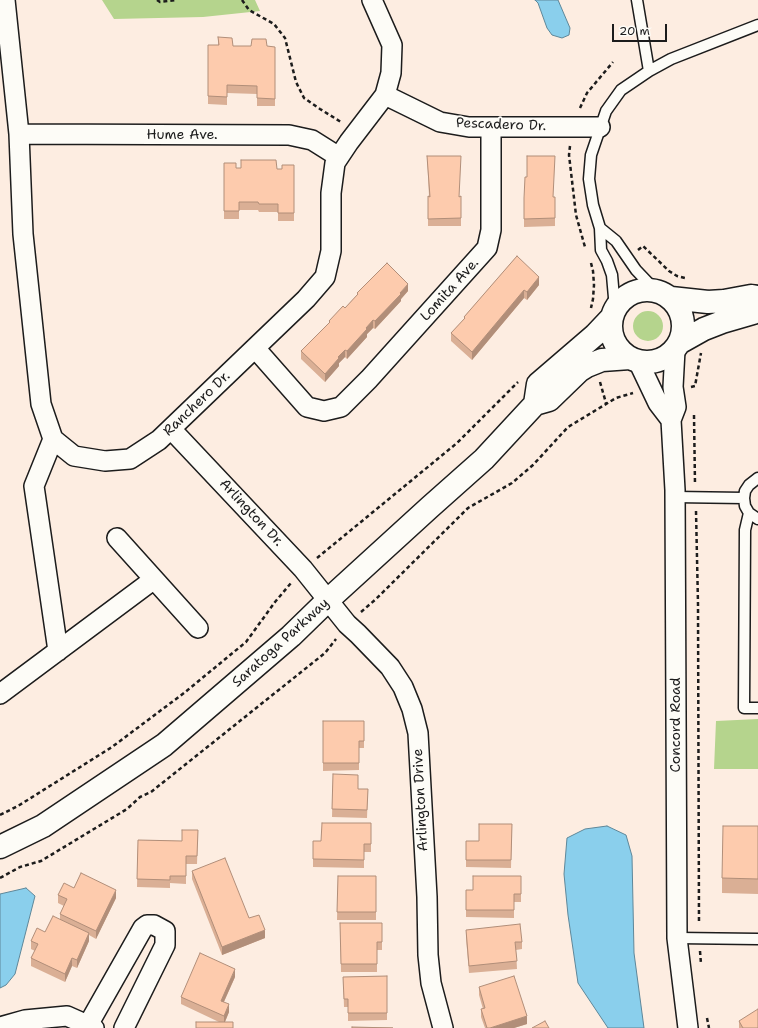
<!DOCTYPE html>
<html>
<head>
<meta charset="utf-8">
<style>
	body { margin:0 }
	#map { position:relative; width:758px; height:1028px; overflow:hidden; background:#fdede1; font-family:"Shantell Sans",sans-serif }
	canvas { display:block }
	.scale { position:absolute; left:612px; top:24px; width:55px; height:18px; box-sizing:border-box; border:2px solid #1c1c1c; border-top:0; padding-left:5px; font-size:12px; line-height:14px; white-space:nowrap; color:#1c1c1c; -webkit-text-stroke:3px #fdfcf7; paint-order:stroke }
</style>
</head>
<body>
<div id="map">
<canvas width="758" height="1028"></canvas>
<div class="scale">20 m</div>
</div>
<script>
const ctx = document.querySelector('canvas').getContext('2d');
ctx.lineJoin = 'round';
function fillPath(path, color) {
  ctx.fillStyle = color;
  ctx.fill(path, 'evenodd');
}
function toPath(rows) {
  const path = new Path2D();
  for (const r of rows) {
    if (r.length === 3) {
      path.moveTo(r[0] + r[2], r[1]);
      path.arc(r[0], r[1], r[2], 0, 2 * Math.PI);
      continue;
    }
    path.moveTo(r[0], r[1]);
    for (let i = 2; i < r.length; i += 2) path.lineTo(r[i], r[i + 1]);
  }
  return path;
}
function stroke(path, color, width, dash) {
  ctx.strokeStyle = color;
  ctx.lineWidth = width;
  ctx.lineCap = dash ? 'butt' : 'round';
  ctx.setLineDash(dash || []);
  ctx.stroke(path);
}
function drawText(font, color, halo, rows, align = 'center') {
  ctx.font = font + ' "Shantell Sans",sans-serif';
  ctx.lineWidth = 3.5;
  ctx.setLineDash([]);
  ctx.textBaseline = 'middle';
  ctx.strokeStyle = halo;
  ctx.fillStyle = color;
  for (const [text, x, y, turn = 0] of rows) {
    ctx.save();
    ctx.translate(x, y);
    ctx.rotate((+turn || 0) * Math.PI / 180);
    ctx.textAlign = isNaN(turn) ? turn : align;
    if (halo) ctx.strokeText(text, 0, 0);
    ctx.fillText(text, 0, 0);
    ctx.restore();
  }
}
const green = toPath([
	[102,0,255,0,260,11,203,17,114,19],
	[648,326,15],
	[758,719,758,769,714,769,716,721]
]);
const water = toPath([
	[535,0,558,0,570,28,569,35,562,38,552,35,547,28,538,3,535,0],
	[607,826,626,835,632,856,634,953,644,1028,608,1028,578,983,568,915,564,874,567,838,585,829,607,826],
	[26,888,35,896,15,974,6,985,0,988,0,894,26,888]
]);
const path = toPath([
	[157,0,160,2,176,0],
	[242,0,249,10,274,24,285,38,296,82,304,98,320,109,341,122],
	[580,108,587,93,613,62],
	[570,146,569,155,576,215,585,247],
	[638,250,643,246,669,271,677,276,685,278],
	[591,263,593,271,594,285,593,299,591,308],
	[600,382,606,403],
	[691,387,695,386,701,353],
	[694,415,695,484],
	[696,511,698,604,699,924],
	[317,558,457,443,518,382],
	[361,612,376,599,468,508,512,483,533,465,568,427,616,398,633,393],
	[0,815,18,806,112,747,184,693,246,642,275,602,291,583],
	[0,878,20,867,41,861,127,809,140,797,151,792,325,653,336,639],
	[700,951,701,964],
	[707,1018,709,1028]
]);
const lane = toPath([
	[637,0,649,71],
	[600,228,616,241,636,270,656,291],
	[615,309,612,275,607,261,601,250,600,228,593,205,589,179,591,155,606,111,621,90,649,71,671,59,758,25],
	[758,478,749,485,745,491,744,498,745,506,749,513,758,519],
	[675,497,744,498],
	[749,513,745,530,744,708,758,708],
	[677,938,758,939]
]);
const street = toPath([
	[5,0,19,134,23,234,41,404,53,439,74,456,105,461,130,459,159,440,306,299,325,277,331,251,331,193,335,163,349,142,385,95,391,73,392,45,372,0],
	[385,95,440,122,469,127,600,127],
	[19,134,289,135,312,140,339,157],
	[255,348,307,407,324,411,341,407,369,379,487,248,491,230,491,127],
	[675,350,673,387,676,407,671,420,675,490,677,938,688,1028],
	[638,361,658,403,671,420],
	[171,429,303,569,347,624,358,634,390,667,403,687,412,709,418,733,427,897,428,955,431,983,443,1028],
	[53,439,34,486,58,651],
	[117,538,198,628],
	[0,694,153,580],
	[88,1025,143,928,147,925,154,925,165,931,165,945,124,1028],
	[0,1027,25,1020,67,1016,94,1028]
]);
const secondary = toPath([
	[647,326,36],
	[671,298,708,302,724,301,751,296,758,297],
	[679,343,704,329,722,322,753,313,758,310],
	[535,404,538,384,595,335,612,317],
	[0,847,43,826,164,745,291,636,327,601,430,507,484,459,535,404,549,400,579,371,587,366,602,360,630,358]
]);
const wall = toPath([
	[218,37,233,46,275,47,275,106,257,106,257,94,227,93,227,105,208,104,208,45,218,45],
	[427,156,459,197,461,196,461,226,428,226,428,196,429,196],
	[224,163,236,168,277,169,282,169,294,165,294,221,278,221,278,212,259,212,258,210,239,210,239,219,224,219],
	[555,197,555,226,524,227,524,198],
	[517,256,539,285,527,300,524,298,472,360,451,341,451,333,464,319,464,317],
	[408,291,401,299,401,301,375,329,373,328,367,334,367,337,347,359,345,357,339,363,339,366,325,382,301,359,301,351,329,323,329,321,345,308,357,295,357,293],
	[323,721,364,721,364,748,359,748,359,770,323,771],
	[333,774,358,789,368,789,367,818,332,817],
	[371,823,371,852,364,852,364,868,313,867,313,841,321,841],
	[512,824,511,868,466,867,466,841,479,841],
	[758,826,758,894,722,893,722,878],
	[198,830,197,864,186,864,186,884,170,883,170,888,137,887,138,840,182,841],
	[192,871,249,918,265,938,222,955,192,879],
	[338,876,376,876,376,920,337,920],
	[521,876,521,902,514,902,514,918,466,917,466,890,473,890],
	[74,888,116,898,96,939,89,935,89,941,77,968,72,966,65,982,31,966,31,958,35,951,31,949,31,941,45,932,60,920,60,914,64,906,58,903,58,895],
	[340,923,382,923,382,950,377,950,377,972,341,972],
	[466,930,522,942,522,949,516,950,517,969,469,973,466,938],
	[387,976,387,1020,348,1021,348,1007,344,1007,343,977],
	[235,977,224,1002,229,1012,225,1022,219,1022,181,1004,181,997],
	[479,987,527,1024,514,1028,485,1028,481,1017,481,1009,483,1009,479,995],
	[739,1021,758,1028,739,1028]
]);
const shadedWall = toPath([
	[539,277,539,285,527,300,527,292],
	[408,284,408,291,401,299,401,301,375,329,375,321],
	[524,290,524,298,472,360,472,352],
	[373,320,373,328,367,334,367,337,347,359,347,351,366,328],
	[345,350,345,357,339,363,339,366,325,382,325,374,338,357],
	[116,890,116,898,96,939,96,931],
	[265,930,265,938,222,955,222,947],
	[89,933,89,941,77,968,77,960],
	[72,958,72,966,65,982,65,974],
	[235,969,235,977,221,1008,221,1001],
	[229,1004,229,1012,224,1024,224,1016],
	[527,1016,527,1024,514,1028,490,1028]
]);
const building = toPath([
	[218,37,232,38,233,46,251,46,252,39,266,39,267,46,275,47,275,99,257,98,257,86,227,85,227,97,208,96,208,45,219,45,218,37],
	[427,156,461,156,459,197,461,196,461,218,428,219,428,196,430,197,427,156],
	[527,156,555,156,553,197,555,197,555,218,524,219,524,198,525,177,527,177,527,156],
	[241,160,276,160,277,169,282,169,282,165,294,165,294,213,278,213,278,204,259,204,258,202,239,202,239,211,224,211,224,163,236,163,236,168,241,168,241,160],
	[517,256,539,277,527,292,524,290,472,352,451,333,465,318,464,317,517,256],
	[387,263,408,284,400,293,401,294,375,321,373,320,366,328,367,329,347,351,345,350,338,357,339,358,325,374,301,351,330,322,329,321,343,306,345,308,358,294,357,293,387,263],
	[323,721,364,721,364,741,359,741,359,763,323,763,323,721],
	[333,774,358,775,358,789,368,789,367,810,332,809,333,774],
	[322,823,371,823,371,844,364,844,364,860,313,859,313,841,321,841,322,823],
	[479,824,512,824,511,860,466,860,466,841,479,841,479,824],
	[723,826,758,826,758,879,722,878,723,826],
	[182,830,198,830,197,856,186,856,186,876,170,876,170,880,137,879,138,840,182,841,182,830],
	[225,858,249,918,259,915,265,930,222,947,192,871,225,858],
	[81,873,116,890,96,931,60,914,67,899,58,895,64,883,74,888,81,873],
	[338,876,376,876,376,912,337,912,338,876],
	[473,876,521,876,521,894,514,894,514,910,466,910,466,890,473,890,473,876],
	[53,916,89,933,77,960,72,958,65,974,31,958,38,944,31,941,37,928,45,932,53,916],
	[340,923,382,923,382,942,377,942,377,964,341,964,340,923],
	[520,924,522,942,515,942,517,961,469,966,466,930,520,924],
	[200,953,235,969,221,1001,229,1004,224,1016,181,997,200,953],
	[387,976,387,1013,348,1013,348,999,344,999,343,977,387,976],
	[514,976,527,1016,490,1028,487,1028,481,1009,485,1008,479,987,514,976],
	[758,1009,758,1028,743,1028,739,1021,758,1009],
	[545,1021,549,1028,532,1028,545,1021],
	[196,1022,233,1022,233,1028,196,1028,196,1022],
	[352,1027,393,1028,352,1028,352,1027]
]);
const streetNames = [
	["Pescadero Dr.",501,125,2],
	["Hume Ave.",182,135],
	["Lomita Ave.",450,290,-48],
	["Ranchero Dr.",197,404,-44],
	["Arlington Dr.",251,513,47],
	["Saratoga Parkway",281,643,-42],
	["Concord Road",676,725,-90],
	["Arlington Drive",421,800,-93]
];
fillPath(green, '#b5d48d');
fillPath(water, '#8acfec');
stroke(water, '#5e8799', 1);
stroke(lane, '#1c1c1c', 13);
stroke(street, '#1c1c1c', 22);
stroke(secondary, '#1c1c1c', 25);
stroke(path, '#1c1c1c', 2.5, [4, 3]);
stroke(lane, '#fdfcf7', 10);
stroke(street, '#fdfcf7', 19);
stroke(secondary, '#fdfcf7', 22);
fillPath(wall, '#daaf95');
fillPath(shadedWall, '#b18e79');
fillPath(building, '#fdcbad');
stroke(building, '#b18e79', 1);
drawText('14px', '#1c1c1c', '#fdfcf7', streetNames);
</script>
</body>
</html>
